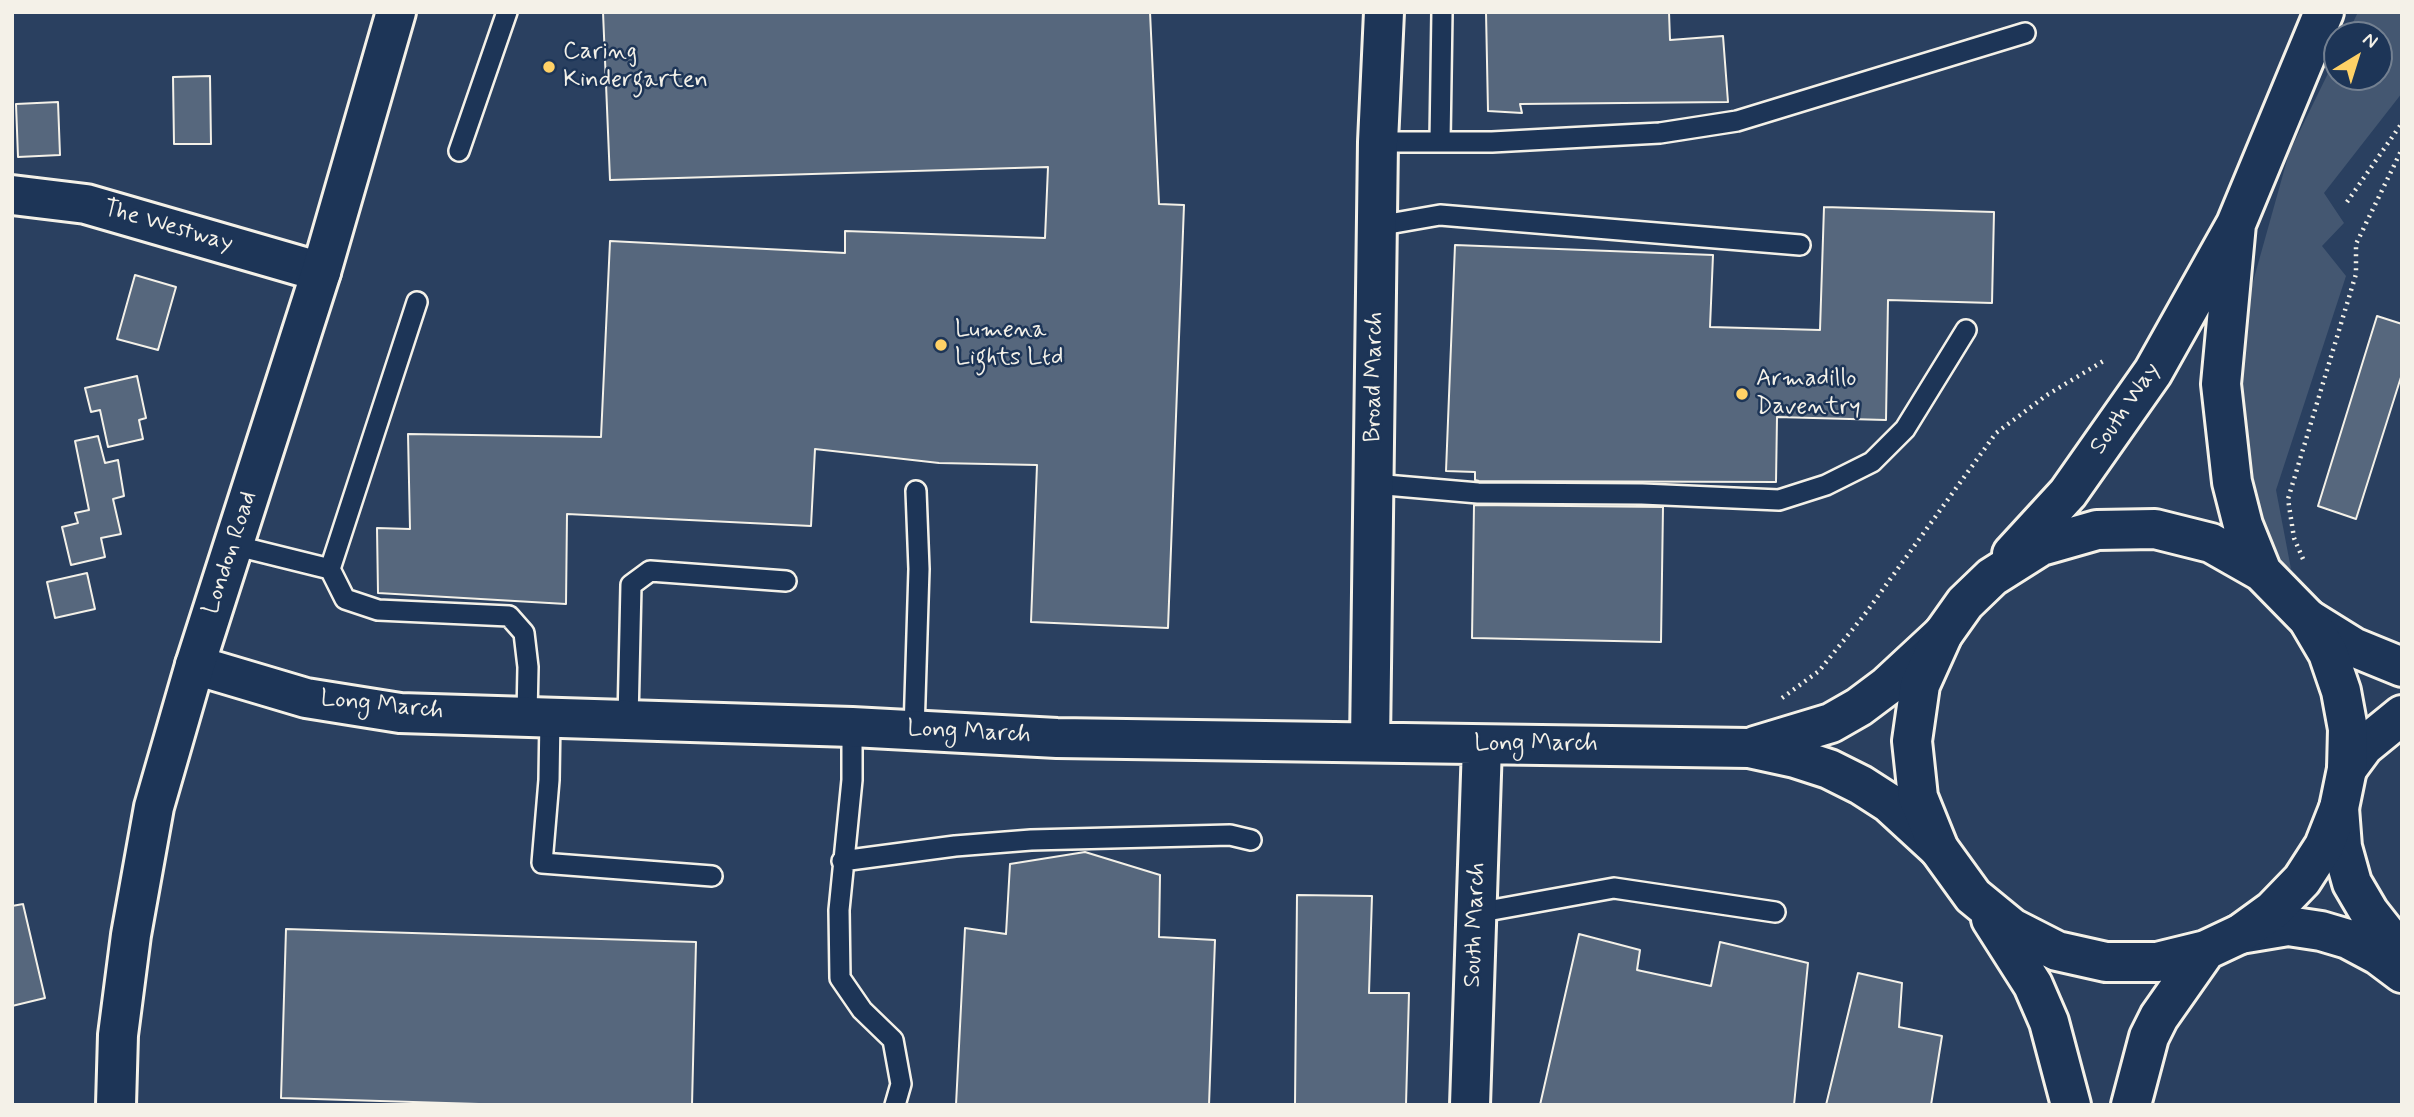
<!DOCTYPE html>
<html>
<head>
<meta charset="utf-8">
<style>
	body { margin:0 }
	#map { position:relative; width:2414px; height:1117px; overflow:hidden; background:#2a4060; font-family:Mynerve,sans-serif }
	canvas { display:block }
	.frame { position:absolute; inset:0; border:14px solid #f4f1e8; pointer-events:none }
	.north { position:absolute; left:2323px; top:21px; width:70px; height:70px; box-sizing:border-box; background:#1d3557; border:2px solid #738091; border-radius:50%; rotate:38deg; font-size:19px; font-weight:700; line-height:28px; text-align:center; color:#f4f1e8 }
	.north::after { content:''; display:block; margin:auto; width:24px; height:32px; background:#ffd166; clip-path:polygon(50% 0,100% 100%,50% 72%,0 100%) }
</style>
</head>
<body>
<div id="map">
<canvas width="2414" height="1117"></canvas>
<div class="frame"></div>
<div class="north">N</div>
</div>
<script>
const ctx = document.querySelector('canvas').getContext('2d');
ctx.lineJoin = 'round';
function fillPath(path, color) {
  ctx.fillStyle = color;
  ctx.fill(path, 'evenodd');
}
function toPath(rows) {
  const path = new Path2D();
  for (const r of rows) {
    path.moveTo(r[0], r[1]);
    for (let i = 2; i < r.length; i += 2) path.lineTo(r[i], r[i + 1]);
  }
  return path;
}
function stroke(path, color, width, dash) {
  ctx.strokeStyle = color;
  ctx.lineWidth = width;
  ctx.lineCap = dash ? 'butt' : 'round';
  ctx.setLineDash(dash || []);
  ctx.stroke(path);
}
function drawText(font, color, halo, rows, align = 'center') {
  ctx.font = font + ' Mynerve,sans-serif';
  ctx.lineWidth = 5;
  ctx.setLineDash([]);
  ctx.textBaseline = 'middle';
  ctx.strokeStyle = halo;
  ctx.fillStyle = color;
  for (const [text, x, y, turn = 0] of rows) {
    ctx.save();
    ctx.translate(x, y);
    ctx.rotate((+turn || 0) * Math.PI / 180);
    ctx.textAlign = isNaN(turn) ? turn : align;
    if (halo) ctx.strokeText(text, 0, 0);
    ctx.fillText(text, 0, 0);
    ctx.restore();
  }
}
const green = toPath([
	[2358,12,2402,12,2402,93,2324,193,2344,223,2322,246,2346,276,2276,490,2291,569,2272,558,2243,489,2238,403,2242,321,2289,153,2337,55,2337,77,2379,77,2379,35,2347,35]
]);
const building = toPath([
	[603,12,1150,12,1159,204,1184,205,1168,628,1031,622,1037,465,939,463,815,449,811,526,567,514,566,604,378,593,377,528,410,529,408,434,601,437,610,241,845,253,845,231,1045,238,1048,167,610,180,603,12],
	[1486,12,1669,12,1670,40,1723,36,1728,102,1520,104,1522,113,1488,111,1486,12],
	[210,76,211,144,174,144,173,77,210,76],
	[58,102,60,155,18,157,16,104,58,102],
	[1824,207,1994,212,1992,303,1888,300,1886,420,1777,417,1776,482,1479,481,1475,480,1475,472,1446,471,1455,245,1713,255,1710,327,1820,330,1824,207],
	[135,275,176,287,158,350,117,339,135,275],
	[2377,316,2402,324,2402,374,2356,519,2318,506,2377,316],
	[137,376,146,418,139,420,143,439,108,447,100,410,91,412,85,388,137,376],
	[98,436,105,463,118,460,124,496,113,499,121,534,101,538,105,557,71,565,62,527,78,523,75,513,89,510,75,441,98,436],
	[1474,505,1663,507,1661,642,1472,638,1474,505],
	[87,573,95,609,55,618,47,582,87,573],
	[1085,852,1160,875,1159,937,1215,940,1209,1105,956,1105,965,928,1006,934,1010,864,1085,852],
	[1297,895,1372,896,1369,993,1409,993,1406,1105,1295,1105,1297,895],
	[23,904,45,998,12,1006,12,906,23,904],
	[286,929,696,942,692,1105,512,1105,281,1098,286,929],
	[1579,934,1640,950,1637,970,1711,986,1720,942,1808,963,1794,1105,1540,1105,1579,934],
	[1858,973,1902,983,1899,1027,1942,1036,1931,1105,1826,1105,1858,973]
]);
const path = toPath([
	[2347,202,2402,123],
	[2303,559,2294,538,2288,499,2356,274,2356,244,2402,149],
	[1782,698,1819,671,1865,614,1996,433,2047,395,2105,360]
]);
const lane = toPath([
	[1440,141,1442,12],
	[1378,142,1492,142,1660,133,1737,121,2025,33],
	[459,151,507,12],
	[1377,226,1440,215,1800,245],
	[1374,484,1478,493,1642,494,1779,500,1826,485,1872,462,1905,429,1966,330],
	[233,545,330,569,417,302],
	[330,569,345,599,378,610,509,616,524,633,528,667,527,715],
	[550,717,549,780,542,863,712,876],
	[628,720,631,585,650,571,786,581],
	[852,727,852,780,839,910,840,978,862,1010,893,1040,901,1084,895,1105],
	[914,731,919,569,916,491],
	[842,861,955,846,1031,840,1230,835,1251,840],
	[1476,913,1614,888,1775,912]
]);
const street = toPath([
	[12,195,86,204,321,272],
	[195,665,306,698,400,713,852,727,1057,738,1749,748,1795,758,1829,769,1861,785,1889,803,1939,849],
	[1370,742,1378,142,1384,12],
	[1755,746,1831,723,1859,707,1887,686,1943,634],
	[2339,808,2342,847,2352,883,2369,912,2402,954],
	[2240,934,2288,926,2321,931,2348,939,2378,955,2402,973],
	[1470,1105,1482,745]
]);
const secondary = toPath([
	[2308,619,2353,647,2402,667],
	[2347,769,2364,746,2402,715],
	[116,1105,118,1035,131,935,154,807,195,665,321,272,396,12]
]);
const primary = toPath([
	[2236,224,2221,384,2232,482,2243,525,2262,572,2308,619,2328,653,2341,691,2348,729,2347,769,2339,808,2324,846,2302,880,2273,910,2240,934,2206,950,2157,962,2106,962,2057,951,2012,928,1973,896,1939,849,1918,797,1912,741,1920,685,1943,634,1965,603,1992,577,2041,546,2097,530,2155,529,2211,543,2262,572],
	[2012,554,2068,493,2153,372,2236,224,2324,12],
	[1991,919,2033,985,2049,1022,2071,1105],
	[2131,1105,2149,1037,2159,1017,2206,950]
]);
const markers = [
	[549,67,7,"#ffd166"],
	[941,345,7,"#ffd166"],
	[1742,394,7,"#ffd166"]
];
const poiNames = [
	["Caring",563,53],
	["Kindergarten",563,81],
	["Lumena",955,331],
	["Lights Ltd",955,359],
	["Armadillo",1756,380],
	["Daventry",1756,408]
];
const streetNames = [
	["The Westway",168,227,16],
	["Broad March",1375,377,-89],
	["South Way",2126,409,-56],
	["London Road",231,553,-72],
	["Long March",382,706,6],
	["Long March",969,733,3],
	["Long March",1536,745],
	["South March",1476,925,-88]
];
fillPath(green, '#445771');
fillPath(building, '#56677d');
stroke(building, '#f4f1e8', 2);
stroke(lane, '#f4f1e8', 24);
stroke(street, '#f4f1e8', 44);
stroke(secondary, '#f4f1e8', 44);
stroke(primary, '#f4f1e8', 44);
stroke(path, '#f4f1e8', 4.5, [2, 5]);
stroke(lane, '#1d3557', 19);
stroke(street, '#1d3557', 38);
stroke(secondary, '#1d3557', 38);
stroke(primary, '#1d3557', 38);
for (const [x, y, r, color] of markers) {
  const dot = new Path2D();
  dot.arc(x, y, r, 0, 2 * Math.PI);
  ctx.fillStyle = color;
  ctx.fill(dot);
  stroke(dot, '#1d3557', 2.5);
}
drawText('24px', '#f4f1e8', '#1d3557', poiNames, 'left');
drawText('24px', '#f4f1e8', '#1d3557', streetNames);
</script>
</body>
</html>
